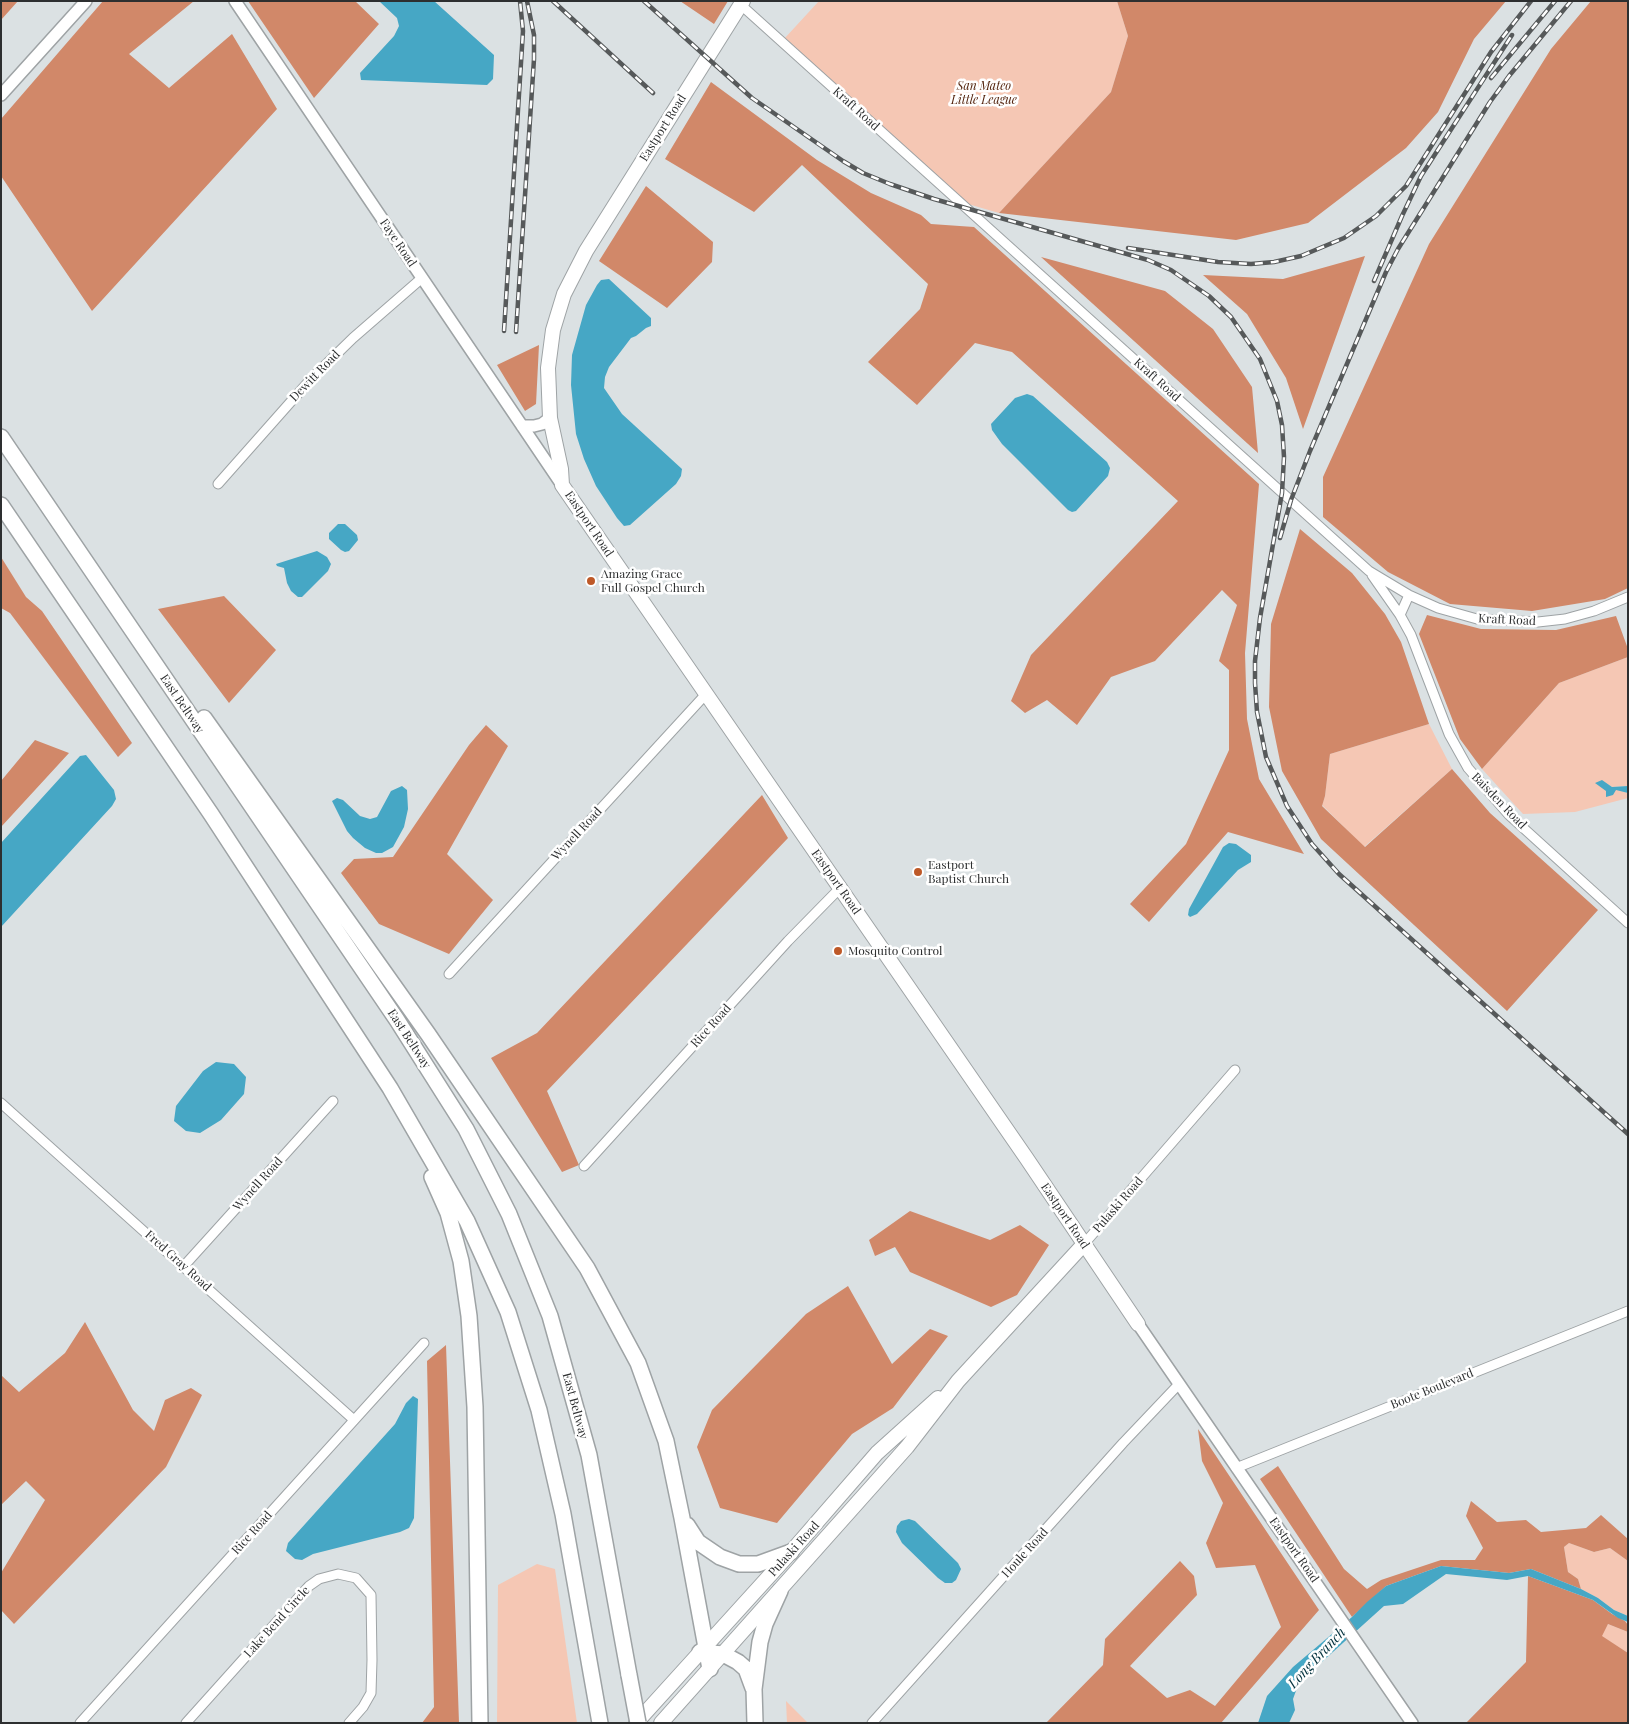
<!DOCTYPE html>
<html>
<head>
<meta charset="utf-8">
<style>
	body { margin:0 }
	#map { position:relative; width:1629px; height:1724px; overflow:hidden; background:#dbe1e3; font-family:"Playfair Display",serif }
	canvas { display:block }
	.frame { position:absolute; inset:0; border:2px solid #2d2f30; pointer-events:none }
</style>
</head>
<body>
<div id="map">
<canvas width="1629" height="1724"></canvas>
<div class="frame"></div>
</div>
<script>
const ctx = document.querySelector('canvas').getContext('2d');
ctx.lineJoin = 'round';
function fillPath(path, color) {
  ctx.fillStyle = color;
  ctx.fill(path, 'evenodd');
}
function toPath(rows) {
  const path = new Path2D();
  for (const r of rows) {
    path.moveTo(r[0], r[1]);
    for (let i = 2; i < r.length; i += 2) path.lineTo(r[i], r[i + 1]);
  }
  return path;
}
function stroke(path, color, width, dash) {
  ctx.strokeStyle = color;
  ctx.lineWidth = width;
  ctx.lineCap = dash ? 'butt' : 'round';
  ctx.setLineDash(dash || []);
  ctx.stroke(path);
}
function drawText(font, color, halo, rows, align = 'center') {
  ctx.font = font + ' "Playfair Display",serif';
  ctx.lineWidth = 5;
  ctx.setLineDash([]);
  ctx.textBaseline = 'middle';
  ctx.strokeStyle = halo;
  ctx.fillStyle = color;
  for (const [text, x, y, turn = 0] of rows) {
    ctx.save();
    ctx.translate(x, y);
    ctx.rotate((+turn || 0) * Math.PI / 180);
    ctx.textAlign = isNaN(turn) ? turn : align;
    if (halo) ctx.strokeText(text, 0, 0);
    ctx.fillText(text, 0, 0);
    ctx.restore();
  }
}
const green = toPath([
	[819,1,1117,1,1128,36,1111,92,999,213,968,204,784,39],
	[1628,657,1628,786,1612,787,1605,783,1596,783,1628,793,1628,798,1575,812,1523,814,1482,769,1559,683],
	[1429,724,1452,769,1364,847,1322,805,1325,796,1330,754],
	[1569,1543,1594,1552,1610,1548,1628,1561,1628,1616,1614,1610,1598,1598,1581,1589,1578,1579,1568,1572,1564,1547],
	[537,1564,555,1569,577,1723,497,1723,498,1585],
	[1608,1624,1628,1632,1628,1653,1601,1636],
	[786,1701,808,1723,787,1723]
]);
const forest = toPath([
	[1,1,18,1,1,20],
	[103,1,194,1,129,54,169,88,232,34,277,109,92,311,1,176,1,119],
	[248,1,355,1,379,24,314,98],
	[680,1,728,1,714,24],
	[1117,1,1506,1,1474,39,1438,112,1406,148,1308,223,1236,240,999,213,1111,92,1128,36],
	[1591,1,1628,1,1628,588,1605,599,1532,611,1450,604,1388,572,1323,517,1323,477,1429,244,1551,49],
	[711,82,817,160,871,193,921,215,931,224,974,227,1259,484,1245,653,1247,719,1259,779,1304,854,1228,832,1149,922,1130,904,1186,844,1229,750,1229,670,1219,661,1237,605,1222,590,1155,661,1111,677,1077,725,1047,700,1025,713,1011,701,1031,655,1178,501,1012,352,975,343,917,405,868,362,920,309,928,284,802,165,754,212,665,159],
	[646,186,713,242,712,262,667,308,599,261],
	[1365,256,1303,429,1286,378,1247,314,1203,275,1283,279],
	[1041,257,1165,291,1213,329,1252,387,1258,453],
	[539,345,536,404,525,411,497,365],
	[1300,529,1352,573,1385,614,1401,642,1429,724,1330,754,1325,796,1322,806,1365,847,1452,769,1490,813,1598,910,1507,1011,1321,839,1282,771,1269,707,1271,624],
	[1,557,26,597,42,611,132,743,118,757,10,613,1,608],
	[224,596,276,650,229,703,158,609],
	[1427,615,1481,629,1556,630,1616,616,1628,649,1628,657,1559,683,1482,769,1460,739,1419,634],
	[486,725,508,746,447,854,493,900,449,954,379,924,341,873,354,859,393,857,469,745],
	[35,740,69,753,1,827,1,781],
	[762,795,788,838,547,1091,579,1165,562,1172,491,1058,537,1033],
	[910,1211,990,1240,1020,1225,1049,1245,1017,1295,991,1307,910,1272,895,1247,875,1256,869,1240],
	[848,1286,892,1364,930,1329,948,1336,893,1408,852,1434,777,1523,720,1508,697,1447,712,1410,806,1314],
	[85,1322,133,1410,154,1431,165,1400,191,1388,202,1395,166,1467,14,1624,1,1610,1,1573,45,1500,26,1481,1,1505,1,1375,19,1392,65,1353],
	[446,1345,459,1723,422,1723,434,1707,427,1361],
	[1198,1429,1319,1610,1221,1723,1046,1723,1103,1665,1105,1639,1180,1561,1194,1576,1197,1595,1130,1666,1167,1698,1190,1690,1215,1706,1281,1627,1255,1565,1216,1568,1206,1543,1223,1503,1202,1461],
	[1278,1466,1344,1569,1367,1589,1381,1580,1441,1560,1475,1560,1483,1548,1466,1516,1471,1501,1497,1522,1526,1520,1541,1532,1586,1528,1601,1515,1628,1539,1628,1561,1610,1548,1594,1552,1569,1543,1564,1547,1568,1572,1578,1579,1581,1589,1531,1569,1509,1573,1441,1566,1386,1586,1352,1617,1260,1479],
	[1528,1576,1593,1600,1612,1614,1625,1621,1628,1625,1628,1632,1608,1624,1602,1636,1628,1653,1628,1723,1466,1723,1526,1662]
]);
const water = toPath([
	[379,1,434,1,494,55,493,79,487,85,361,80,360,73,394,36,399,26,397,18],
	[609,279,651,318,651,326,646,328,636,336,631,338,609,367,605,377,604,388,622,414,682,469,681,476,676,484,630,525,624,526,617,518,596,486,584,459,576,434,571,385,572,355,586,305,597,285,601,280],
	[1027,394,1033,396,1107,462,1110,468,1108,476,1076,511,1072,512,1068,510,1002,444,992,430,991,424,1015,398],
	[338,524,345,524,357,535,358,540,349,551,345,552,341,550,329,539,329,533],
	[317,551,327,557,331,564,328,571,302,597,298,597,291,591,287,583,284,568,277,566,276,564],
	[86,755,114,790,116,799,112,806,1,927,1,843,80,756],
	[1602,780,1612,787,1628,786,1628,793,1616,790,1613,795,1606,797,1606,791,1595,783],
	[402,786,407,790,408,809,404,827,393,847,382,853,376,853,365,848,353,838,347,831,332,801,337,798,343,800,360,816,370,819,377,817,391,791],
	[1229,843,1236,844,1251,855,1251,862,1238,870,1197,914,1190,917,1188,915,1189,909,1223,847],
	[216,1062,234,1064,246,1077,244,1094,221,1120,200,1133,186,1131,174,1121,176,1106,203,1071],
	[413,1396,418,1399,414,1518,409,1528,400,1532,313,1554,302,1560,295,1559,286,1551,288,1543,395,1424,406,1403],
	[909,1519,915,1521,958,1563,961,1569,956,1580,952,1583,945,1583,938,1578,902,1543,896,1532,897,1526,901,1521],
	[1441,1566,1509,1573,1531,1569,1581,1589,1598,1598,1614,1610,1628,1616,1628,1622,1618,1618,1593,1600,1528,1576,1507,1580,1446,1574,1403,1604,1384,1606,1303,1679,1297,1688,1293,1699,1295,1710,1289,1723,1258,1723,1267,1696,1293,1667,1352,1617,1367,1602,1386,1586]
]);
const minor = toPath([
	[741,5,1369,571,1409,595,1438,608,1477,619,1538,622,1565,619,1594,611,1628,597],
	[218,484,311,379,353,338,422,278],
	[1372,575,1400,615,1411,635,1449,734,1468,768,1509,815,1628,923],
	[1400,615,1409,595],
	[449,974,706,694],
	[1,1103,354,1420],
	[584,1166,788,941,840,888],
	[1084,1244,1235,1070],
	[183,1267,333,1101],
	[1236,1468,1628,1311],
	[80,1723,424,1343],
	[186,1723,309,1586,319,1579,338,1574,356,1578,371,1595,372,1660,371,1693,363,1707,349,1723],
	[872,1723,1123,1443,1179,1384]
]);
const tertiary = toPath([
	[235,1,562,485],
	[1,95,86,1],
	[522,426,534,426,542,424,550,418],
	[1138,1324,1412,1723]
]);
const primary = toPath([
	[743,1,586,251,564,294,553,330,548,368,550,418,561,469,562,485,1027,1159,1138,1324],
	[636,1723,791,1552,877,1453,938,1398],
	[661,1723,907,1447,958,1381,1084,1244]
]);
const motorway = toPath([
	[1,437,397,1020,466,1129,509,1214,550,1316,589,1455,629,1675],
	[1,505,211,814,390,1088,467,1221,508,1312,539,1410,563,1514,600,1723],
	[204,718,428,1034,587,1268,638,1363,666,1441,682,1518,710,1669],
	[432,1177,448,1213,461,1261,469,1316,475,1407,480,1723],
	[687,1525,698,1542,720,1557,739,1564,758,1564,791,1552],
	[700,1652,723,1654,738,1662,746,1669,753,1688],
	[755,1723,754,1689,760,1642,765,1624,780,1591]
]);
const rail = toPath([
	[553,1,653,93],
	[644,1,752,98,843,161,863,173,890,184,934,199,1148,260,1171,270,1209,296,1231,317,1260,359,1277,401,1282,425,1284,457,1282,493,1260,618,1255,661,1255,683,1257,712,1266,757,1287,806,1312,844,1339,874,1628,1134],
	[1491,78,1555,1],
	[1128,248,1218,262,1251,264,1274,262,1301,256,1344,238,1376,216,1406,186,1491,52,1531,1],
	[1374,281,1402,216,1421,176,1512,35],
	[504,331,523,31,520,1],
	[516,332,534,59,534,35,527,1],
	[1280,538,1291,500,1310,451,1386,272,1398,249,1490,102,1509,76,1571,1]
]);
const motorwayBridge = toPath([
	[629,1675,638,1723]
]);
const markers = [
	[591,581,5,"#be5928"],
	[918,872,5,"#be5928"],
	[838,951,5,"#be5928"]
];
const parkNames = [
	["San Mateo",984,86],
	["Little League",984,100]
];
const streetNames = [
	["Kraft Road",856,109,42],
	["Eastport Road",663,128,-58],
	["Faye Road",398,243,56],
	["Dewitt Road",315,376,-46],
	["Kraft Road",1157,380,42],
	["Eastport Road",589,524,56],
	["Kraft Road",1507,620,3],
	["East Beltway",182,704,56],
	["Baisden Road",1499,801,46],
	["Wynell Road",577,834,-47],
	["Eastport Road",836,882,55],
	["Rice Road",711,1026,-48],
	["East Beltway",409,1039,57],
	["Wynell Road",258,1184,-48],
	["Pulaski Road",1118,1205,-49],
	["Eastport Road",1065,1216,56],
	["Fred Gray Road",178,1261,42],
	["Boote Boulevard",1432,1389,-22],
	["East Beltway",575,1406,75],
	["Rice Road",252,1533,-48],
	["Pulaski Road",794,1549,-48],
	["Eastport Road",1294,1550,55],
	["Houle Road",1025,1553,-48],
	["Lake Bend Circle",277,1622,-48]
];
const poiNames = [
	["Amazing Grace",601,574],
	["Full Gospel Church",601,588],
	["Eastport",928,865],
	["Baptist Church",928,879],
	["Mosquito Control",848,951]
];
const waterNames = [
	["Long Branch",1317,1658,-47]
];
fillPath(green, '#f5c7b4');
fillPath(forest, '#d18869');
fillPath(water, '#46a7c5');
stroke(minor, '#9ea3a5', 11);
stroke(tertiary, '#9ea3a5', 14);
stroke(primary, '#9ea3a5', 16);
stroke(motorway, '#9ea3a5', 18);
stroke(minor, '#fff', 9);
stroke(tertiary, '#fff', 11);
stroke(primary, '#fff', 14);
stroke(motorway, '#fff', 15);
stroke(rail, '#56595a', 4.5);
stroke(rail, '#fff', 2.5, [8]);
stroke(motorwayBridge, '#9ea3a5', 18, []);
stroke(motorwayBridge, '#fff', 15);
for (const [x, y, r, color] of markers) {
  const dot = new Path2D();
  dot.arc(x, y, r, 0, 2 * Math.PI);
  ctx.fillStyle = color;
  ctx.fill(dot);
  stroke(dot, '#fff', 2);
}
drawText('italic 12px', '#54250f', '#fff', parkNames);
drawText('12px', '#2d2f30', '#fff', streetNames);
drawText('12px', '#2d2f30', '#fff', poiNames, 'left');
drawText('italic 14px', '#02313d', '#fff', waterNames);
</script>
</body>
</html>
